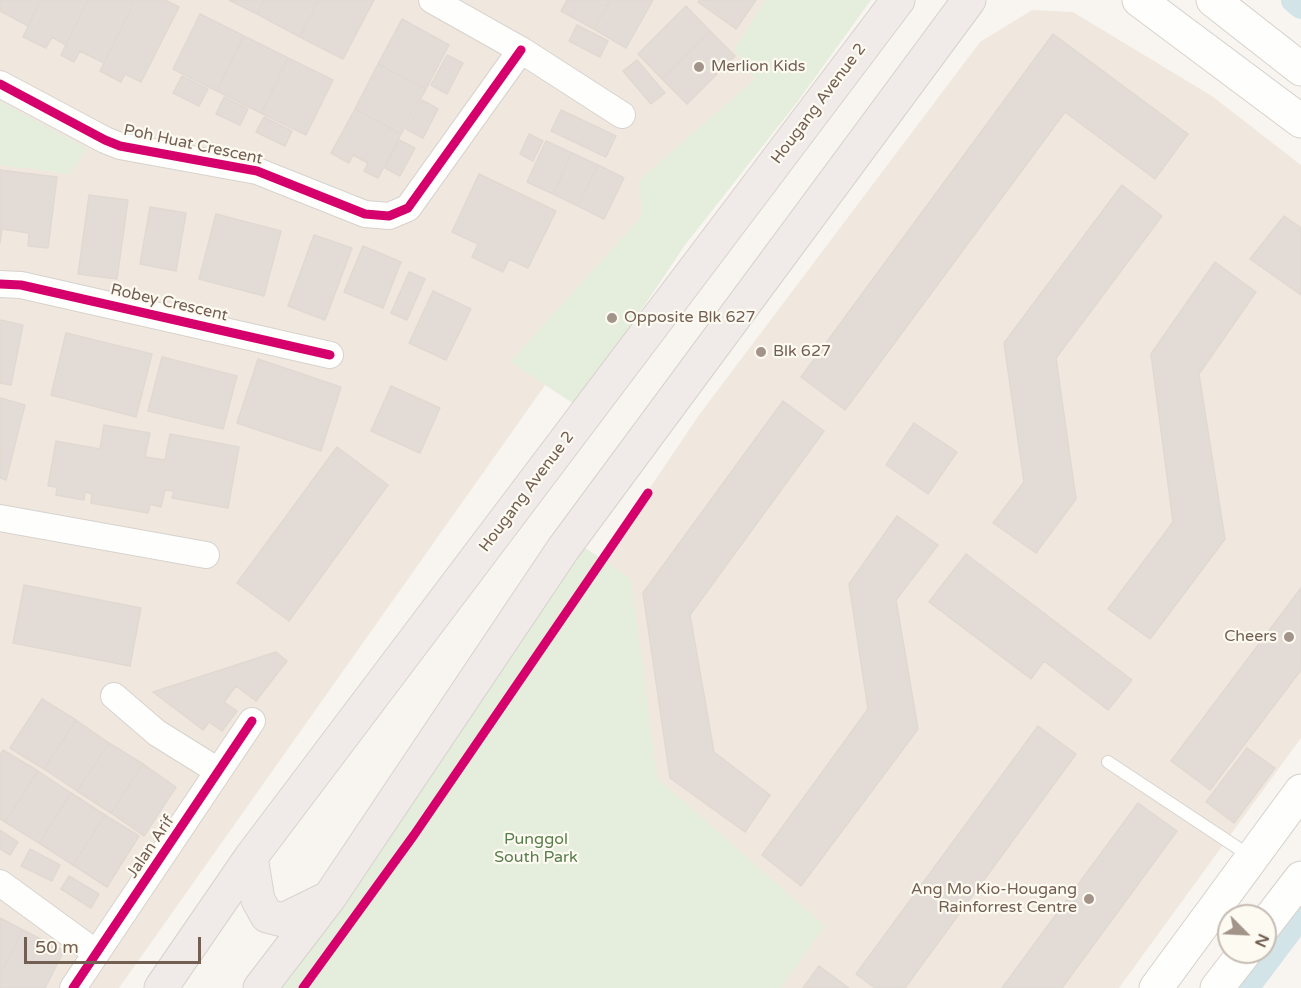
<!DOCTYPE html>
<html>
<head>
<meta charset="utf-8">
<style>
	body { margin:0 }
	#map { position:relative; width:1301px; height:988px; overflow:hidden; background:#f8f5f0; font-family:"Varela Round",sans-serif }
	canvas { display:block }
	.north { position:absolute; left:1217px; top:904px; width:60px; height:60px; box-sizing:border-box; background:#fdfaf2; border:2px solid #c6bcb2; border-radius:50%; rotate:114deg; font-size:16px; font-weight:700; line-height:24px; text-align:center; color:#735f51 }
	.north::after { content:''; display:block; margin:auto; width:21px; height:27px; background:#a29489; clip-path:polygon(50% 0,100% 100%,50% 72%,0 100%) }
	.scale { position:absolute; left:24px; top:937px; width:177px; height:27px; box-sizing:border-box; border:3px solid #735f51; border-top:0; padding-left:8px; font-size:18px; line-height:21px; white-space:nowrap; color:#735f51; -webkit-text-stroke:4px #fdfaf2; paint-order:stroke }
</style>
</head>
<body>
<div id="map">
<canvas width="1301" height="988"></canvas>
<div class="north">N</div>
<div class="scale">50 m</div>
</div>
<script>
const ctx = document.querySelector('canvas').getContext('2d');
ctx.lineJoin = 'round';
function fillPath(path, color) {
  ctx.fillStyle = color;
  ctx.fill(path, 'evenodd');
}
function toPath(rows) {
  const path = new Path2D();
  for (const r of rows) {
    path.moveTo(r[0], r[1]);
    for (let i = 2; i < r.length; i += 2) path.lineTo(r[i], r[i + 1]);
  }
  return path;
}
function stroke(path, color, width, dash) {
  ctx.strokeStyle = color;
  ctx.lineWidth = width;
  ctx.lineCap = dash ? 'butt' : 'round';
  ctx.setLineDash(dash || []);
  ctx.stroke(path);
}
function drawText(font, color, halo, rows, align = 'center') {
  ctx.font = font + ' "Varela Round",sans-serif';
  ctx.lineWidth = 4.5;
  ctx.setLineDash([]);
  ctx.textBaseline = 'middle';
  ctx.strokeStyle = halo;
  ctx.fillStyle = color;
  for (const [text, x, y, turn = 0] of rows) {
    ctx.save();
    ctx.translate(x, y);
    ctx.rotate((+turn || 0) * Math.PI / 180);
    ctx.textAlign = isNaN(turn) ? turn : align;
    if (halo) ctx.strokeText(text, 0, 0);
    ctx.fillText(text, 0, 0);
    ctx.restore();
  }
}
const residential = toPath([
	[0,0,772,0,777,57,119,988,0,988],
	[1032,10,1073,12,1212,96,1301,165,1301,738,1119,988,768,988,507,700,699,415,980,42]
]);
const green = toPath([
	[765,0,871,0,798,101,685,245,577,406,510,362,642,216,639,180,755,79,734,50],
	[0,101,87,149,70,174,0,165],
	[584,547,631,579,657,778,825,926,781,988,260,988]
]);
const canal = toPath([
	[1294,0,1301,6],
	[1246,988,1301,915]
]);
const building = toPath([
	[0,0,41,0,28,26,0,11,0,0],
	[41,0,88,0,66,45,52,37,46,48,23,37,41,0],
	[88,0,135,0,104,63,80,51,74,62,61,55,88,0],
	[135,0,165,0,179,7,141,82,125,74,121,82,100,71,135,0],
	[229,0,264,0,257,14,229,0],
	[264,0,319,0,300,37,257,14,264,0],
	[319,0,374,0,343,59,300,37,319,0],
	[567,0,610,0,594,29,561,11,567,0],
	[610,0,653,0,626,48,594,29,610,0],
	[700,0,756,0,736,29,698,2,700,0],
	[686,6,710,31,662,79,638,54,686,6],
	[200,14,244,36,217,91,173,69,200,14],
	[402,19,449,45,426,89,378,64,402,19],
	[577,25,608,41,600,57,569,41,577,25],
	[710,31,735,56,687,104,662,79,710,31],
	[1053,34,1188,134,1155,179,1065,112,845,410,801,377,1053,34],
	[244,36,288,58,261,113,217,91,244,36],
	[447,55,463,63,447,94,431,85,447,55],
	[288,58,333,80,306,135,261,113,288,58],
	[637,60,665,93,651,104,623,71,637,60],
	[378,64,426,89,401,134,355,109,378,64],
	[182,76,208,89,199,106,173,93,182,76],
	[224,97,248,109,240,125,216,114,224,97],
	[422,100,438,109,423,138,406,129,422,100],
	[355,109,401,134,378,178,364,171,368,163,353,155,349,163,331,153,355,109],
	[561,110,616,136,606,157,551,131,561,110],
	[264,117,292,131,285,146,256,132,264,117],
	[529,134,543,141,533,161,520,154,529,134],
	[399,140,415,148,400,176,385,168,399,140],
	[546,141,572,153,553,194,527,182,546,141],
	[572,153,598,165,578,206,553,194,572,153],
	[598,165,624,178,604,219,578,206,598,165],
	[0,170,57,177,48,248,28,246,29,233,2,229,0,243,0,170],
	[479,174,556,211,528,268,509,259,503,272,472,257,478,244,452,232,479,174],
	[1122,185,1162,216,1056,358,1076,499,1036,553,993,523,1024,482,1004,343,1122,185],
	[89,195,128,200,117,279,78,274,89,195],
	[150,207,186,213,176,271,140,264,150,207],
	[216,214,281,231,264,296,199,279,216,214],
	[1284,216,1301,228,1301,295,1250,259,1284,216],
	[314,235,352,248,325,320,288,306,314,235],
	[363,246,401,262,383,308,344,292,363,246],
	[1215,262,1256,292,1199,374,1225,539,1150,639,1108,609,1173,522,1151,354,1215,262],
	[409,272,425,279,407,320,391,313,409,272],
	[433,291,471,309,446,360,409,343,433,291],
	[0,320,23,325,11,385,0,383,0,320],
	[66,333,152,354,136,417,51,395,66,333],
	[162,357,237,376,223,429,148,411,162,357],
	[258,359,341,387,321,451,237,423,258,359],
	[391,386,440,408,420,453,371,431,391,386],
	[0,398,25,405,6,480,0,478,0,398],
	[783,401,824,431,690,615,714,752,770,795,745,832,670,778,643,593,783,401],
	[914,423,957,452,928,494,886,465,914,423],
	[104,425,150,433,145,457,165,460,170,434,239,447,228,508,172,498,174,491,165,490,161,507,150,504,148,513,91,503,92,494,85,492,84,500,56,495,57,487,48,486,56,441,100,449,104,425],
	[337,447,388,485,289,621,237,583,337,447],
	[897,516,938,545,896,600,918,729,801,886,762,855,868,709,849,584,897,516],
	[966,554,1132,680,1108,710,1044,661,1031,679,929,602,966,554],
	[24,585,141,608,130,666,13,643,24,585],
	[1301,588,1301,670,1210,790,1171,761,1301,588],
	[276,652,287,661,256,701,236,686,224,702,237,711,222,731,209,722,203,730,153,692,276,652],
	[42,699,76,720,44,769,10,748,42,699],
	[76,720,109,743,77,791,44,769,76,720],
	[1038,726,1076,754,905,988,875,988,856,974,1038,726],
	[109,743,143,764,111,813,77,791,109,743],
	[1247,748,1275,768,1234,823,1206,802,1247,748],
	[3,750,38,771,5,822,0,819,0,755,3,750],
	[143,764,176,787,144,836,111,813,143,764],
	[38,771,71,793,39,843,5,822,38,771],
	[71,793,105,815,73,865,39,843,71,793],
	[1138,803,1177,831,1062,988,1002,988,1138,803],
	[105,815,139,836,107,887,73,865,105,815],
	[0,830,18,842,10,855,0,849,0,830],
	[30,849,60,865,52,881,21,866,30,849],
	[69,876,99,894,91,908,61,889,69,876],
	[0,918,23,930,0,975,0,918],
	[23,930,64,951,45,988,0,988,0,975,23,930],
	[819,966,849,988,803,988,819,966]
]);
const lane = toPath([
	[1108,762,1250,856]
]);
const street = toPath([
	[432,0,521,50,622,115],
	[0,84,105,140,120,146,257,171,365,214,389,216,408,208,521,50],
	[0,284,21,285,330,355],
	[0,518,206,555],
	[114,696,157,733,218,771],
	[0,883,96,953],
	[73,988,252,721]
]);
const secondary = toPath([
	[1139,0,1301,121],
	[1213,0,1301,69],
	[1265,925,1301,878],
	[1156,988,1301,791],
	[1217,988,1245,952]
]);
const highway = toPath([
	[251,857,258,900,267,916,283,920,324,900],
	[161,988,251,857,898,0],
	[260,988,329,898,563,549,969,0]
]);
const cycleway = toPath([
	[0,84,105,140,120,146,257,171,365,214,389,216,408,208,521,50],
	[0,284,21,285,330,355],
	[73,988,252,721],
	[303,988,414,835,648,493]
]);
const markers = [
	[699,67,6,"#a29489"],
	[612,318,6,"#a29489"],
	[761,352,6,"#a29489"],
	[1289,637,6,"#a29489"],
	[1089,899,6,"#a29489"]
];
const poiNames = [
	["Merlion Kids",711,67],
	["Opposite Blk 627",624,318],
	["Blk 627",773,352],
	["Cheers",1277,637,"right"],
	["Ang Mo Kio-Hougang",1077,890,"right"],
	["Rainforrest Centre",1077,908,"right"]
];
const streetNames = [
	["Hougang Avenue 2",819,104,-53],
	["Poh Huat Crescent",193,145,12],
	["Robey Crescent",169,303,13],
	["Hougang Avenue 2",527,492,-53],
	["Jalan Arif",151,847,-56]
];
const parkNames = [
	["Punggol",536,840],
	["South Park",536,858]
];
fillPath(residential, '#f0e8de');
fillPath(green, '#e5eddc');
stroke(canal, '#d2e4e7', 26);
fillPath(building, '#e3dcd6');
stroke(building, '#e0d9d2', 1.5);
stroke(lane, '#d7d2ce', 14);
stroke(street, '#d7d2ce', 28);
stroke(secondary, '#d6d1ca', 35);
stroke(highway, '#d8d2cd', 35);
stroke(lane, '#fefefd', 12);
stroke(street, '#fefefd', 26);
stroke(secondary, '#fefefd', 33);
stroke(highway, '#f0ebe8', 33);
stroke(cycleway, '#d6006c', 9);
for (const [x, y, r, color] of markers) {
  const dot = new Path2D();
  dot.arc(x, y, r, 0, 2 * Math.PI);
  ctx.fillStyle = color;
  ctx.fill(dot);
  stroke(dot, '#fdfaf2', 2);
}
drawText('16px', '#735f51', '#fdfaf2', poiNames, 'left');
drawText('16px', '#735f51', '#fdfaf2', streetNames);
drawText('16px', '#597d4e', '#fdfaf2', parkNames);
</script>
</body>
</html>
